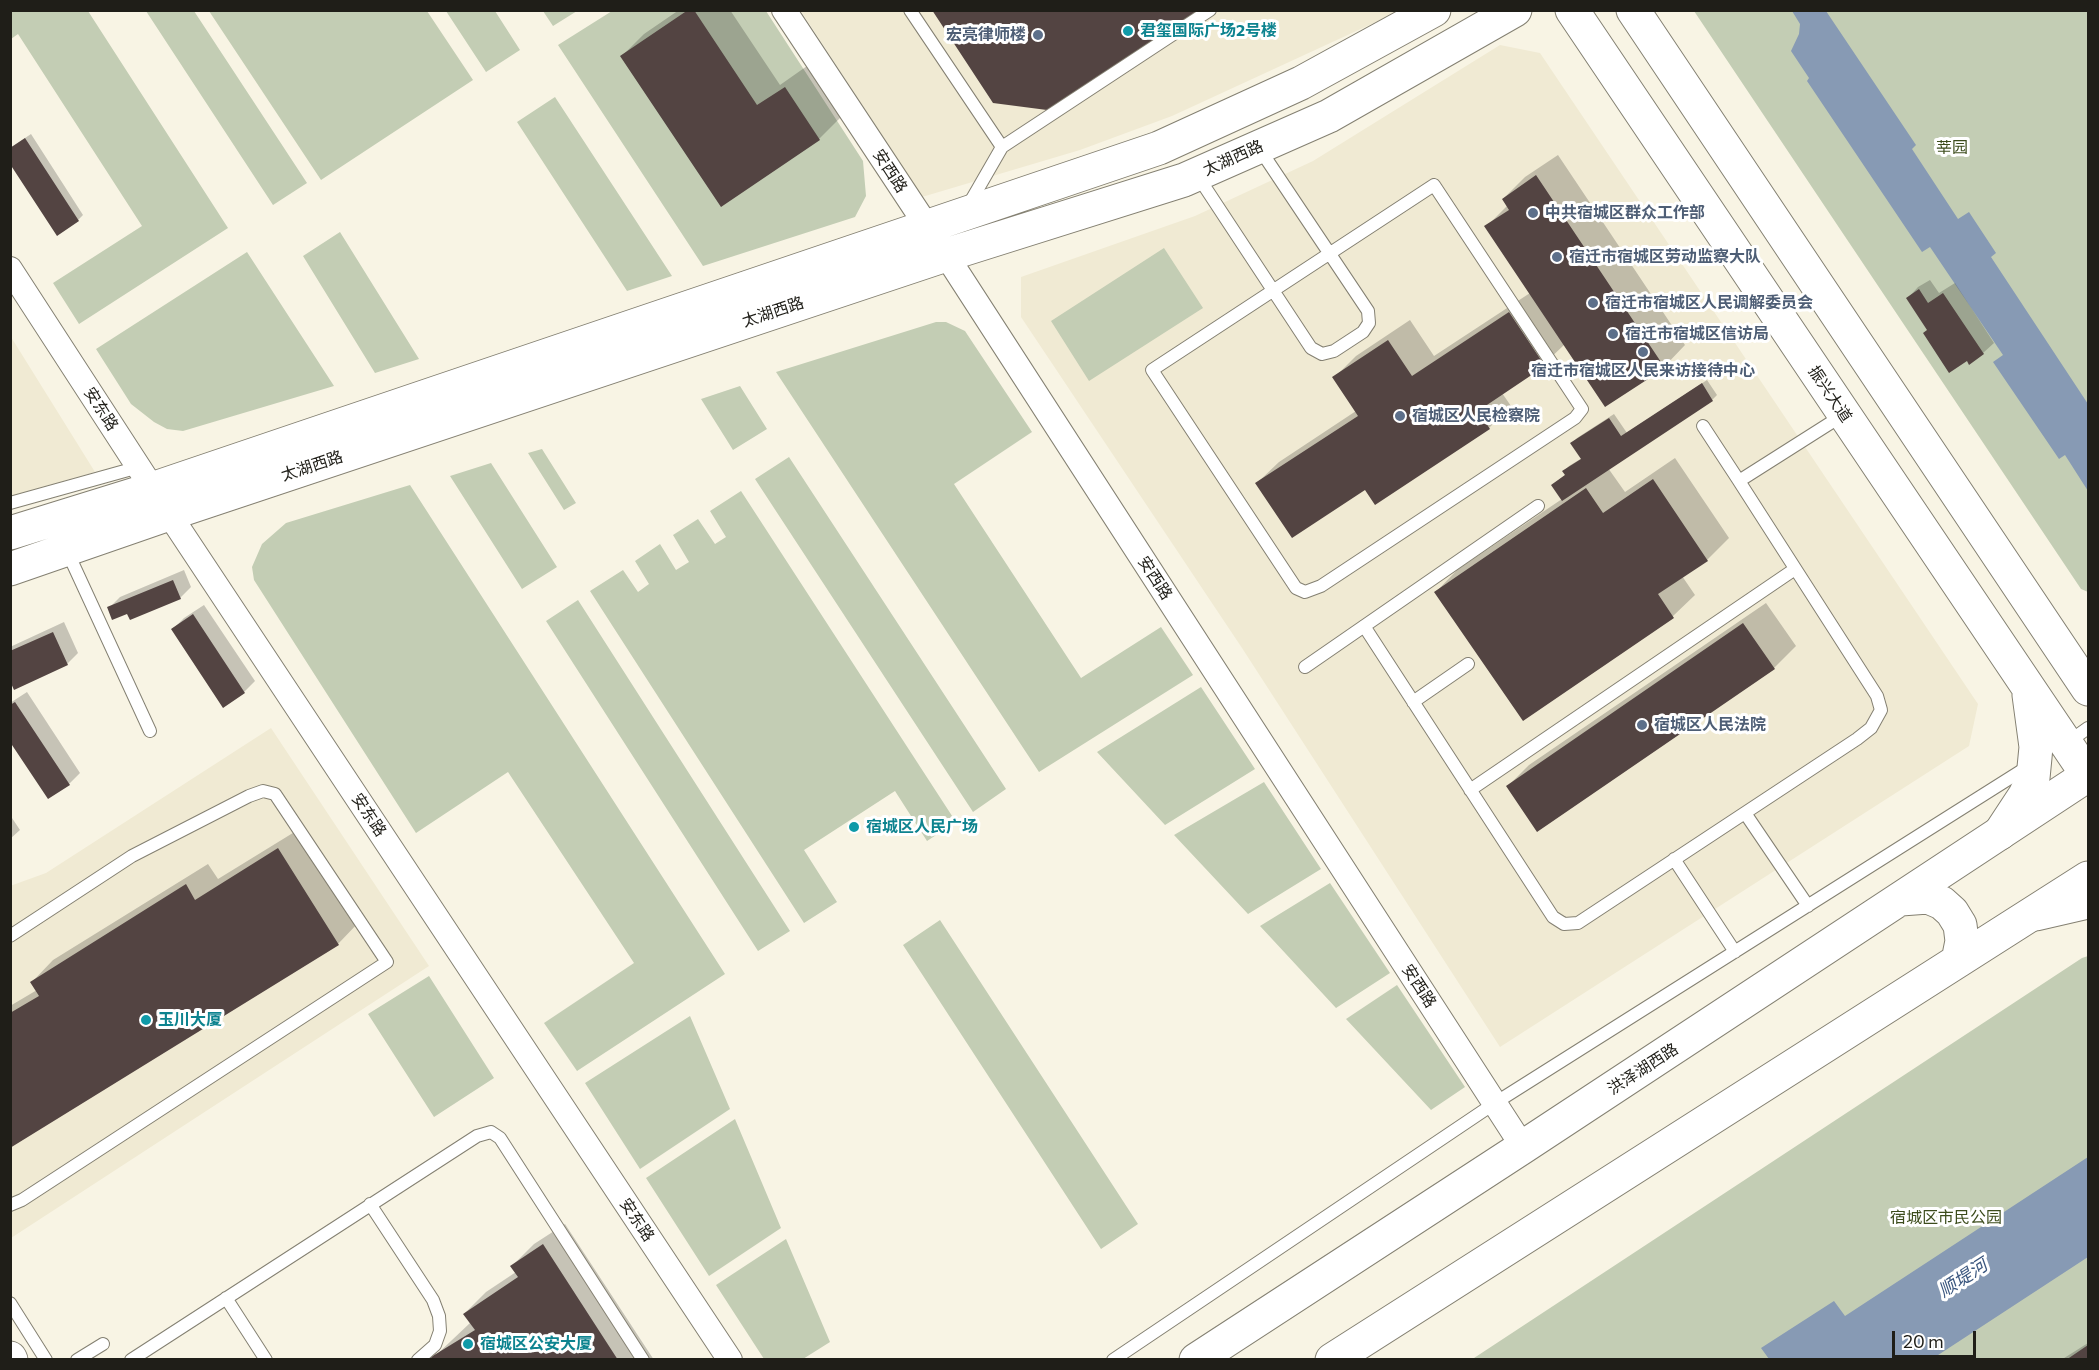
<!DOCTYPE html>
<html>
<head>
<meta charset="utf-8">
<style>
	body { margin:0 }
	#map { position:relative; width:2099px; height:1370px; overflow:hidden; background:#f8f4e4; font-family:Commissioner,sans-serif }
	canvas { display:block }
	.frame { position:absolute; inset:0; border:12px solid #1f1e18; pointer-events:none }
	.scale { position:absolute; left:1892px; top:1331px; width:84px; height:27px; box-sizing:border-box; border:3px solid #1f1e18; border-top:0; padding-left:8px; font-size:18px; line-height:21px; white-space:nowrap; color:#1f1e18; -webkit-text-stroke:4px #fff; paint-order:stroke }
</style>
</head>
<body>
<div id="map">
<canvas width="2099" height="1370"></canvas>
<div class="frame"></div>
<div class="scale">20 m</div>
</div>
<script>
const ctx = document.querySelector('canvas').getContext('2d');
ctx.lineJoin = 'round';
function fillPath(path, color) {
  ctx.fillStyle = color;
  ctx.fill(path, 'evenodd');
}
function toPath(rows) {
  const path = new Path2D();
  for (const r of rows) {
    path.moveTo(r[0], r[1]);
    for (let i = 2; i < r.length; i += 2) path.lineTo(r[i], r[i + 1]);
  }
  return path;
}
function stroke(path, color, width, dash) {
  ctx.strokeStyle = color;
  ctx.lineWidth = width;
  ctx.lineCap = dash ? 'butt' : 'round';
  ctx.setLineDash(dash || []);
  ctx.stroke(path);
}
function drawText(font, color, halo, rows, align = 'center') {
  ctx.font = font + ' Commissioner,"Noto Sans SC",sans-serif';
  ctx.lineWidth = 6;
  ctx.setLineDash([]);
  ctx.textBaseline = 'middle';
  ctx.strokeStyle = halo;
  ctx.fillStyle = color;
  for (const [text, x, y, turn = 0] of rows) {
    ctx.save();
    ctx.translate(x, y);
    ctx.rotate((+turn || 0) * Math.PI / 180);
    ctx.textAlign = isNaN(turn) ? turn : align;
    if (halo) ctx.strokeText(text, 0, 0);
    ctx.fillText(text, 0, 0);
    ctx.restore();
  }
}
const built = toPath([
	[801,11,1395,11,1378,21,1172,116,1080,150,922,197],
	[1500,45,1540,53,1978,704,1969,746,1500,1047,1242,648,1021,317,1021,277,1195,216,1313,161],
	[11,337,95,472,11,496],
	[271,728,429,966,11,1238,10,886,46,873]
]);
const green = toPath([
	[11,10,88,11,228,228,79,324,53,283,142,226,18,34,11,39],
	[146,11,194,11,307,183,273,205],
	[209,11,427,11,473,80,321,180],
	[446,11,495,11,520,50,486,72],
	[543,11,577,11,553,26],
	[612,11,766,11,863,161,866,196,855,217,703,266,558,45],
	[1694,11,2088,11,2088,592,2081,589],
	[555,97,672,276,627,291,517,122],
	[340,232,419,359,375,373,303,256],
	[1164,248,1203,308,1089,381,1051,321],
	[247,252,334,386,183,431,167,429,154,422,131,404,96,349],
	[936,322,946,322,965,331,1032,432,954,484,1081,678,1161,627,1193,675,1039,772,776,372],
	[740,386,767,429,733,450,701,399],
	[542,449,576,503,564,510,528,453],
	[789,457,1006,789,973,812,755,479],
	[491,463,557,567,522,589,450,476],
	[410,485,725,974,577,1071,544,1023,634,963,508,772,416,833,254,580,252,567,262,544,286,523],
	[741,491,956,822,927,841,895,791,804,850,837,902,804,923,590,591,623,570,638,592,649,584,635,561,660,544,676,570,689,562,673,535,698,519,715,544,726,537,710,511],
	[578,600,790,931,758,951,546,621],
	[1201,687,1255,769,1165,825,1097,752],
	[1264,782,1321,869,1248,914,1174,835],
	[1330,883,1390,973,1336,1008,1260,926],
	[940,920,1138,1224,1101,1249,903,945],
	[2088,956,2088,1359,1471,1360,2082,958],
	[429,976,494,1078,434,1117,368,1014],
	[1397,985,1465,1087,1431,1110,1346,1019],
	[690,1016,730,1109,640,1169,585,1083],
	[735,1119,781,1228,709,1276,646,1178],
	[786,1239,830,1342,803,1359,764,1359,716,1285]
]);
const water = toPath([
	[1792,11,1826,11,1916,145,1912,149,1958,219,1969,212,1996,253,1991,257,2088,404,2088,491,2065,455,2059,459,1993,362,2003,355,1930,247,1922,252,1807,81,1809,78,1791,51,1799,34,1800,24],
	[2088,1157,2088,1257,1932,1359,1769,1359,1761,1348,1834,1301,1845,1316]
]);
const shadow = toPath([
	[679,10,730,10,780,85,807,66,841,117,819,139,721,205,622,56,644,34],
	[31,134,83,215,78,220,10,161,10,148],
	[1558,155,1685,345,1664,367,1565,344,1544,364,1502,393,1511,406,1489,428,1365,487,1257,483,1279,462,1356,411,1334,378,1356,356,1410,320,1434,356,1530,293,1486,227,1508,205,1503,199,1525,177],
	[1930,280,1939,293,1955,283,1994,343,1983,353,1928,329,1908,298,1918,287],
	[1707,380,1717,395,1712,400,1608,468,1625,492,1675,458,1729,538,1707,560,1682,576,1695,595,1673,616,1523,719,1436,592,1457,570,1562,499,1553,485,1566,474,1564,471,1569,466,1582,458,1572,443,1577,438,1614,414,1627,433],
	[184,570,191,587,180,598,128,612,109,608,120,597],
	[1766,603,1796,646,1774,668,1508,786,1529,765],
	[204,605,255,681,244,692,173,629,184,618],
	[64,622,78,653,67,664,10,677,10,647],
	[27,692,80,773,69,784,10,740,10,703],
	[10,815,20,830,10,839],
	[301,828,359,922,338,944,10,1147,10,1006,37,990,32,982,53,960,208,864,218,879],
	[565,1224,654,1360,434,1360,433,1358,470,1323,464,1314,486,1292,516,1272,512,1266,534,1244],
	[2088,1343,2088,1360,2061,1360]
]);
const building = toPath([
	[688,10,694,10,757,105,785,87,820,140,721,207,620,56],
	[932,10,1199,10,1047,110,993,103],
	[25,138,79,221,57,236,10,164,10,148],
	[1536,175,1665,368,1605,407,1484,226,1509,210,1502,199],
	[1919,289,1928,303,1943,293,1984,354,1969,365,1967,361,1949,373,1923,333,1927,330,1906,298],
	[1509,312,1545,366,1478,411,1490,429,1375,505,1365,490,1292,538,1255,483,1358,416,1332,377,1388,340,1412,376],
	[1702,383,1713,401,1562,501,1551,485,1565,475,1562,471,1581,459,1570,443,1609,418,1621,436],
	[1653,479,1708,561,1658,594,1674,618,1523,721,1434,592,1586,488,1603,513],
	[173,580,181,599,130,620,127,614,112,620,107,607],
	[193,614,245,693,223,708,171,629],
	[1743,623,1775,669,1537,832,1506,786],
	[53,632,68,665,14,690,10,681,10,651],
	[15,702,70,785,48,799,10,742,10,705],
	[278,848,339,945,10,1148,10,1013,39,996,30,982,186,884,195,900],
	[543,1244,618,1360,432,1360,431,1357,475,1330,463,1314,518,1277,510,1266],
	[2088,1345,2088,1360,2066,1360]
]);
const lane = toPath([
	[910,10,1002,147],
	[1197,175,1311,348,1322,354,1334,351,1363,332,1369,323,1368,311,1259,148],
	[1434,185,1582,409,1575,418,1321,586,1305,592,1296,588,1152,370,1434,185],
	[968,206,1002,147,1210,10],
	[1703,426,1739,481],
	[10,503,139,467],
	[67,551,150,731],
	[1364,626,1553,917,1564,924,1578,923,1857,739,1871,728,1881,710,1877,696,1739,481,1843,415],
	[1305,667,1538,506],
	[1413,702,1468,664],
	[2067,743,2088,728],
	[1470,790,1795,569],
	[1745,813,1808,906],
	[1674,859,1735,952],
	[10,936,132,856,249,796,263,791,275,794,387,962,22,1200,10,1205],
	[370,1204,433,1300,439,1316,440,1331,435,1345,418,1360],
	[226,1298,266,1360],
	[10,1303,46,1360],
	[77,1360,103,1344],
	[131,1360,477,1136,491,1132,500,1138,643,1360],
	[1113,1360,1495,1103,2029,766]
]);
const street = toPath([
	[784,10,946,255,1523,1147],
	[10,269,169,514,730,1360]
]);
const secondary = toPath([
	[1572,10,2088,776],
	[1633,10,2088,689],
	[10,533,152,489,1159,148,1301,83,1434,10],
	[10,569,169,514,946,255,1184,180,1329,116,1515,10],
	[2000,833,2025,795,2033,778,2036,747,2029,695],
	[2036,914,2088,902],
	[10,1358,11,1360]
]);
const primary = toPath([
	[1901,899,1928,897,1942,903,1952,912,1960,925,1962,941,1958,961],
	[1196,1360,1523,1147,2088,775],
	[1332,1360,2088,878]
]);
const markers = [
	[1128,31,6,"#0f9aa8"],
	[1038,35,6,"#5c6f8a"],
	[1533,213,6,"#5c6f8a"],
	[1557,257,6,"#5c6f8a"],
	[1593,303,6,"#5c6f8a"],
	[1613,334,6,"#5c6f8a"],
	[1643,352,6,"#5c6f8a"],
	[1400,416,6,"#5c6f8a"],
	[1642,725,6,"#5c6f8a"],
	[854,827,6,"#0f9aa8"],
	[146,1020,6,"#0f9aa8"],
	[468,1344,6,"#0f9aa8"]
];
const cultureNames = [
	["君玺国际广场2号楼",1140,31],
	["宿城区人民广场",866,827],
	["玉川大厦",158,1020],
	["宿城区公安大厦",480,1344]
];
const serviceNames = [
	["宏亮律师楼",1026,35,"right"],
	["中共宿城区群众工作部",1545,213],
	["宿迁市宿城区劳动监察大队",1569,257],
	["宿迁市宿城区人民调解委员会",1605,303],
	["宿迁市宿城区信访局",1625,334],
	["宿迁市宿城区人民来访接待中心",1643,371,"center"],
	["宿城区人民检察院",1412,416],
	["宿城区人民法院",1654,725]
];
const parkNames = [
	["莘园",1952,148],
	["宿城区市民公园",1946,1218]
];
const streetNames = [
	["太湖西路",1233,158,-24],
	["安西路",890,171,57],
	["太湖西路",773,312,-18],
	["振兴大道",1830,394,56],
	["安东路",101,409,57],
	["太湖西路",312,466,-18],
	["安西路",1155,578,57],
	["安东路",369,815,56],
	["安西路",1419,986,57],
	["洪泽湖西路",1643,1069,-33],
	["安东路",637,1220,56]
];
const waterNames = [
	["顺堤河",1963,1278,-33]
];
fillPath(built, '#f0ead3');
fillPath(green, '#c3cdb4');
fillPath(water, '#879ab4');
fillPath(shadow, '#0003');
fillPath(building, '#534442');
stroke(lane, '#848072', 14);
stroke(street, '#848072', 26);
stroke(secondary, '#848072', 35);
stroke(primary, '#848072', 35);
stroke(lane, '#fff', 12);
stroke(street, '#fff', 24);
stroke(secondary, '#fff', 33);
stroke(primary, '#fff', 33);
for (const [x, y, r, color] of markers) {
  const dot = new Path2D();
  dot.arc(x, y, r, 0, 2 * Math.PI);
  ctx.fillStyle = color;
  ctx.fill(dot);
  stroke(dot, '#fff', 2);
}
drawText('bold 16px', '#0d838f', '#fff', cultureNames, 'left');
drawText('bold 16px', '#4e5e75', '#fff', serviceNames, 'left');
drawText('16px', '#3c4c1c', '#fff', parkNames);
drawText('16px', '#1f1e18', '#fff', streetNames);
drawText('italic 18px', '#3a567e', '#fff', waterNames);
</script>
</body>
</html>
